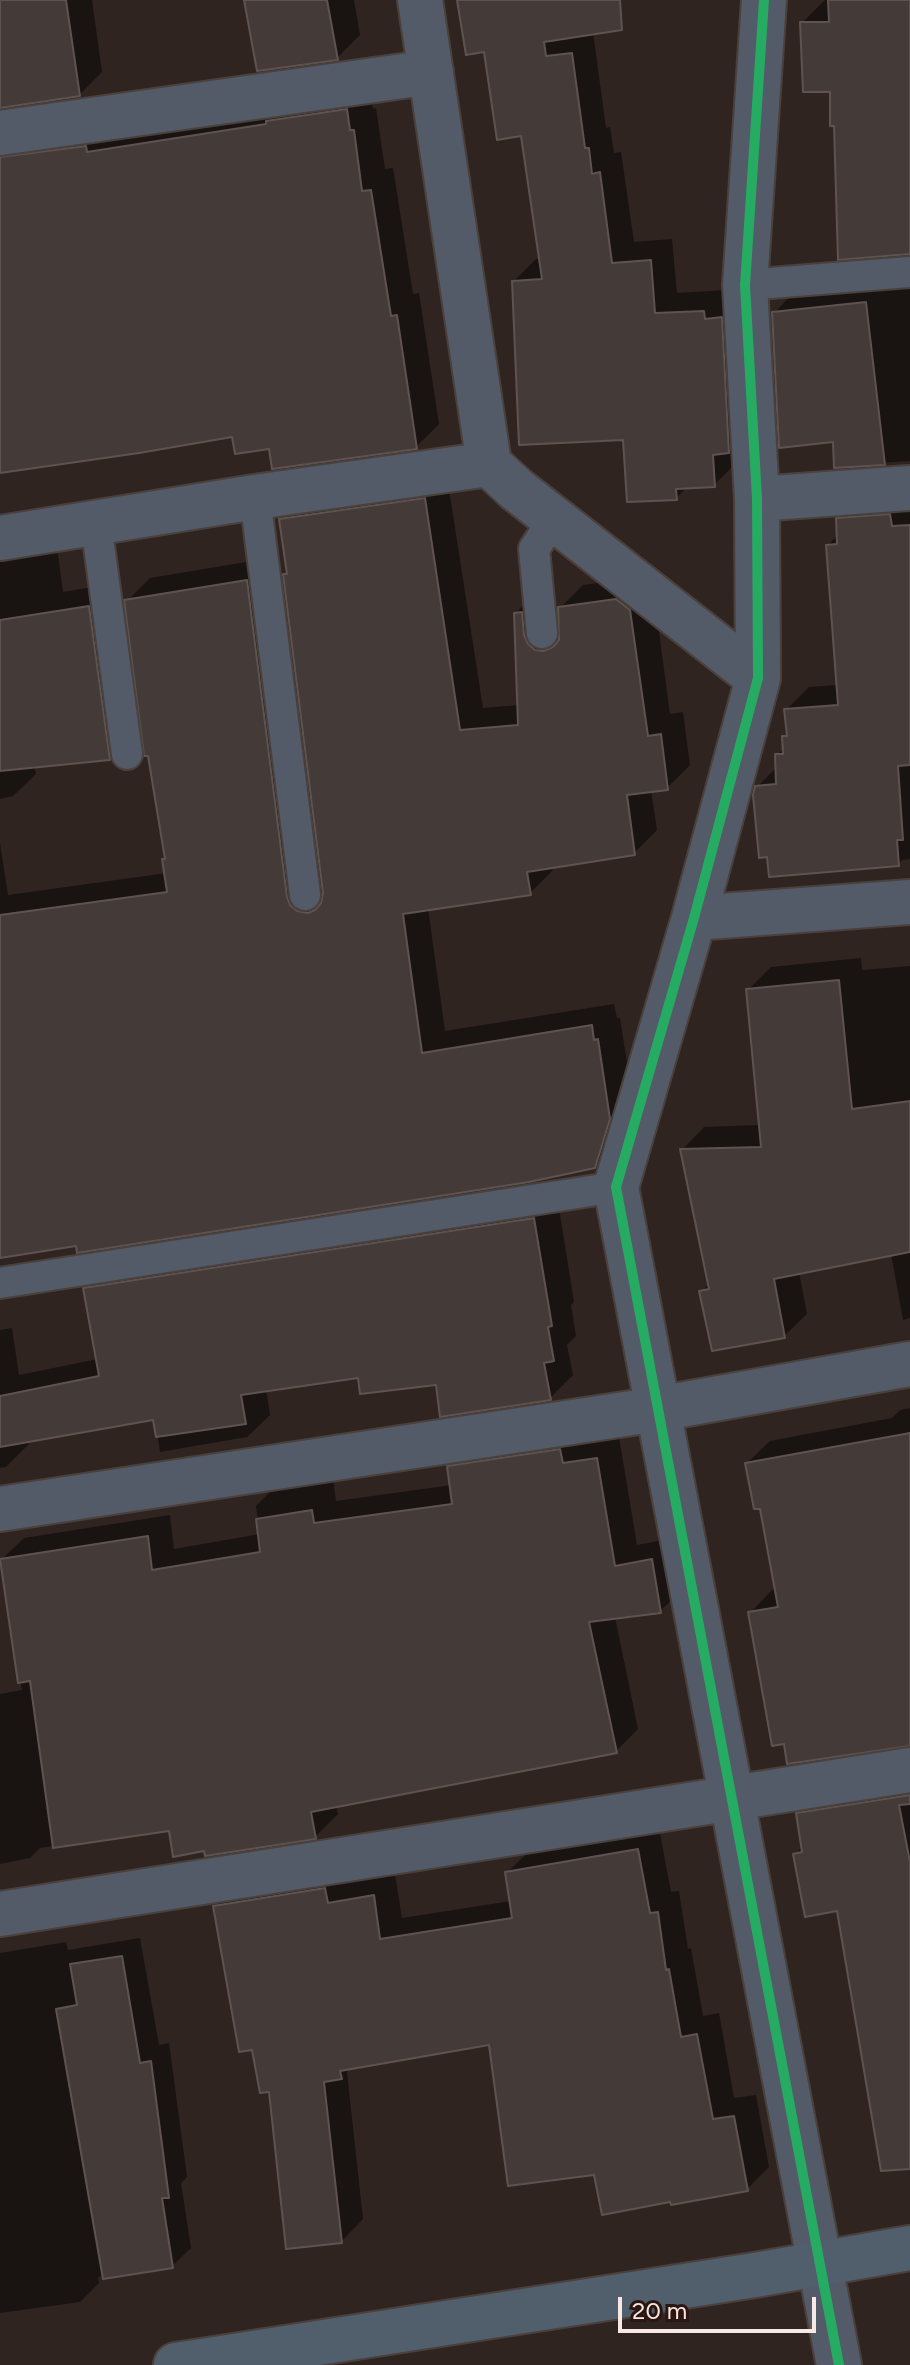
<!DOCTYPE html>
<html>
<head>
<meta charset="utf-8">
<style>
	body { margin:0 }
	#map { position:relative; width:910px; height:2365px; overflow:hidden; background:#302420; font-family:Figtree,sans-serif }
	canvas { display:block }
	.scale { position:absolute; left:618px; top:2297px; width:198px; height:36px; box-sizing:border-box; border:4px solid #f8e8e4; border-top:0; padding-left:10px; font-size:24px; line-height:28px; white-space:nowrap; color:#f8e8e4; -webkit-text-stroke:6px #2c1611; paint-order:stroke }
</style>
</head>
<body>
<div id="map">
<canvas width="910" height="2365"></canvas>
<div class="scale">20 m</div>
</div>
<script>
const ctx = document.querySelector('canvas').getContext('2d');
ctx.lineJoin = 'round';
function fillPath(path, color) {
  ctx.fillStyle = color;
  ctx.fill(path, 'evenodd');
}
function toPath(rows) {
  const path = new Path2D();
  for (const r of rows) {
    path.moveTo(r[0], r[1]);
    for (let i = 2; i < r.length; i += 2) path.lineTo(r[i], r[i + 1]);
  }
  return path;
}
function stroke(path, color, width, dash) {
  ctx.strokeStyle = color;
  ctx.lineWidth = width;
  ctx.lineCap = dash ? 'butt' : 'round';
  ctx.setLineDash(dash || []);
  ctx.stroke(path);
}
const shadow = toPath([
	[0,0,92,0,102,72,79,95,0,106],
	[246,0,354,0,360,35,337,58],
	[463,0,562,0,593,32,606,128,610,127,614,153,621,152,634,242,672,239,677,293,726,290,736,463,714,485,687,487,676,498,625,438,514,281,536,259,541,259,523,134],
	[825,0,910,0,910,252,836,124,832,90,802,23],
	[369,87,373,109,376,108,385,169,393,168,413,294,419,293,439,424,416,447,271,447,234,435,0,467,0,119],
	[910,270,910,461,836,466,834,439,774,313,796,290],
	[447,476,483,708,519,705,516,613,539,590,550,621,560,629,560,608,583,585,640,577,653,587,670,714,683,712,690,765,667,788,651,790,657,830,634,853,552,866,553,870,530,893,428,908,445,1031,614,1004,617,1018,620,1018,632,1094,618,1143,594,1167,77,1243,0,1240,0,843,8,895,167,873,166,858,127,601,150,578,270,558,314,884,325,892,285,575,288,572,281,520,304,497],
	[910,493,910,859,902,860,898,864,757,787,778,766,777,755,785,748,784,737,788,733,786,710,809,687,839,685,828,545,839,534,838,519,861,496],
	[57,547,63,592,111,584,132,735,110,758,34,765,36,774,13,796,0,799,0,554],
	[861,958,862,970,910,966,910,1318,903,1320,891,1254,799,1272,807,1314,784,1336,701,1292,710,1283,682,1150,704,1127,761,1125,748,990,771,967],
	[557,1196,574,1302,571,1305,576,1336,567,1345,573,1375,550,1398,437,1383,360,1376,266,1389,270,1415,247,1437,160,1452,155,1418,29,1440,29,1444,6,1467,0,1468,0,1330,12,1328,19,1375,98,1359,85,1289,108,1266],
	[910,1408,910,1678,750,1613,772,1590,777,1589,762,1507,747,1463,770,1441,892,1418,900,1410],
	[619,1437,637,1545,674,1538,683,1589,660,1611,615,1617,638,1729,616,1751,336,1805,338,1814,315,1837,206,1849,170,1829,40,1848,30,1858,0,1864,0,1694,22,1690,1,1560,24,1538,170,1515,174,1549,260,1534,256,1506,278,1484,333,1477,336,1501,452,1485,449,1467,472,1445],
	[820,1791,910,1791,910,2159,839,1909,795,1855,803,1846,798,1814],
	[659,1828,671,1892,679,1891,688,1949,691,1948,703,2016,719,2013,734,2098,756,2095,769,2167,747,2189,596,2173,491,2043,351,2067,347,2072,363,2219,341,2242,253,2048,216,1906,238,1884,347,1867,350,1882,395,1874,402,1918,511,1901,507,1873,529,1851],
	[140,1938,159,2045,169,2043,187,2177,181,2183,191,2248,172,2266,98,2277,99,2283,80,2302,0,2313,0,1953,66,1942,68,1950]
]);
const building = toPath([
	[0,0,66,0,80,96,0,108,0,0],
	[244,0,327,0,338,60,257,71,244,0],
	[457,0,620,0,622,30,544,42,546,56,572,53,585,148,589,148,592,174,600,172,612,263,651,260,655,313,704,311,705,319,722,317,729,453,713,455,715,487,676,489,677,500,627,502,623,440,519,445,512,281,542,279,521,136,497,140,484,52,466,55,457,0],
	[828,0,910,0,910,254,838,260,834,126,830,126,830,92,803,92,800,22,829,22,828,0],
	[347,109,350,130,354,130,362,191,371,190,391,316,397,315,417,449,272,469,269,449,235,454,232,437,139,453,0,473,0,157,86,146,87,152,266,124,266,121,347,109],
	[866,302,885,465,834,468,833,442,779,448,772,312,866,302],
	[425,498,460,730,518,725,514,613,522,612,524,635,528,644,535,650,543,651,553,647,559,640,558,607,616,599,630,610,648,736,661,734,668,790,627,795,635,855,527,872,531,895,403,914,422,1053,592,1025,594,1040,598,1039,610,1119,595,1168,529,1182,77,1253,76,1246,0,1258,0,915,167,892,162,859,165,859,148,756,144,756,124,600,247,580,287,897,290,905,297,911,308,913,315,910,321,903,323,893,283,574,287,574,279,519,425,498],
	[890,514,892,526,910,525,910,765,898,766,903,840,897,840,899,866,769,877,767,857,759,858,753,795,755,786,776,784,775,754,783,754,782,736,787,736,784,709,838,705,826,545,837,544,836,518,890,514],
	[89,606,110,760,0,771,0,620,89,606],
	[839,980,852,1109,910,1101,910,1252,774,1279,785,1338,712,1351,699,1291,709,1289,680,1149,761,1147,746,989,839,980],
	[534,1218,552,1326,548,1327,554,1361,544,1363,551,1400,440,1417,436,1385,360,1394,358,1378,241,1395,246,1424,156,1437,153,1420,0,1447,0,1396,99,1376,83,1288,534,1218],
	[910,1433,910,1746,787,1764,784,1744,772,1746,748,1612,778,1607,760,1509,754,1509,745,1463,910,1433],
	[560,1449,563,1463,597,1458,615,1566,652,1559,661,1613,589,1622,617,1753,311,1812,316,1839,205,1856,204,1851,173,1857,169,1831,53,1848,30,1681,18,1683,0,1559,148,1536,152,1570,260,1552,256,1519,312,1510,314,1523,452,1504,447,1466,560,1449],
	[910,1795,910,1804,899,1805,910,1862,910,2169,881,2171,837,1911,805,1917,793,1854,802,1852,796,1813,910,1795],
	[638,1849,650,1913,658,1912,666,1970,669,1969,681,2037,697,2034,713,2119,734,2116,748,2191,671,2205,670,2202,602,2215,594,2175,508,2186,489,2045,340,2071,342,2079,324,2082,342,2243,286,2249,269,2092,260,2093,252,2050,239,2052,213,1906,325,1888,328,1903,374,1895,380,1939,512,1918,505,1872,638,1849],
	[122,1956,140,2063,151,2061,169,2198,162,2198,173,2268,103,2279,56,2009,77,2005,70,1964,122,1956]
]);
const lane = toPath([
	[745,285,910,272],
	[255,497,305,895],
	[96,523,127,754],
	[542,633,534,549,554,519],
	[0,1283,616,1187]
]);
const street = toPath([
	[420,0,489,464,516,489,758,678],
	[764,0,745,285,757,499,758,678,694,918,616,1187,839,2365],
	[0,133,431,72],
	[757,499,910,488],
	[0,538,255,497,489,464],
	[694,918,910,902],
	[0,1509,658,1409,910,1364],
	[0,1914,910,1770]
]);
const secondary = toPath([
	[176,2365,755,2275,910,2248]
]);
const cycleway = toPath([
	[764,0,745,285,757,499,758,678,694,918,616,1187,839,2365]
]);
fillPath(shadow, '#0007');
fillPath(building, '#443a37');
stroke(building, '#5e5350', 2);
stroke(lane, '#4a403d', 34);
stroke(street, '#4a403d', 48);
stroke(secondary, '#4a403d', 48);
stroke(lane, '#535b68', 30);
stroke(street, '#535b68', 44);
stroke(secondary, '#515e6c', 44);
stroke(cycleway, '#26ab63', 10);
</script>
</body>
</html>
